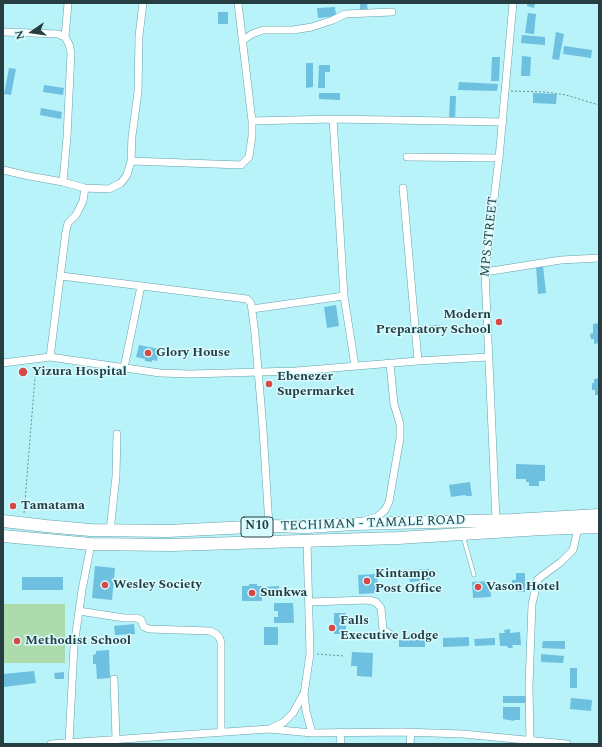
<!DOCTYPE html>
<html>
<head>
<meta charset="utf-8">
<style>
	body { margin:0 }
	#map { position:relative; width:602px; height:747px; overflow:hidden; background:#b7f3f9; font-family:Spectral,serif }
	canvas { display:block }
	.frame { position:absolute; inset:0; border:4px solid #263e41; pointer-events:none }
	.north { position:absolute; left:12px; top:12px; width:40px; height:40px; -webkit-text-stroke:3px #d8fbff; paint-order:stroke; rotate:257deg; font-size:11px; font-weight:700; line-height:16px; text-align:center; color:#263e41 }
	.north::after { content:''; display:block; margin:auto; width:14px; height:18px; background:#263e41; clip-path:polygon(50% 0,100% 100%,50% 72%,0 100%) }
</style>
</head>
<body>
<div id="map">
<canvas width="602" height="747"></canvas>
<div class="frame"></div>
<div class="north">N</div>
</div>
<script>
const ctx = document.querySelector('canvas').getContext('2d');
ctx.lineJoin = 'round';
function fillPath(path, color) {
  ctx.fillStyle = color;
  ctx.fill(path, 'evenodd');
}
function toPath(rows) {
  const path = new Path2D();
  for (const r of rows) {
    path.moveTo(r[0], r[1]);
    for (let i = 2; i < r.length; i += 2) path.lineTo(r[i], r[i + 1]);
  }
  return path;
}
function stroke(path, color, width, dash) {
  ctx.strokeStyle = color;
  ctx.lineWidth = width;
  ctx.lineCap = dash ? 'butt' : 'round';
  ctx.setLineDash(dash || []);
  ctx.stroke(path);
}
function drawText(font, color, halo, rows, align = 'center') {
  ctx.font = font + ' Spectral,serif';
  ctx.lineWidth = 3;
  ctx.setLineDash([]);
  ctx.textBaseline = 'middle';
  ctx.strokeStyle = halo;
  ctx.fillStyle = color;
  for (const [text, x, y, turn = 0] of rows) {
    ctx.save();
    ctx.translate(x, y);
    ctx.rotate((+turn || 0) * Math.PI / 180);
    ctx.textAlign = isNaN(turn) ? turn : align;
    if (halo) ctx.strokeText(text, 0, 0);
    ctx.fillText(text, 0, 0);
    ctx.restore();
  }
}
const green = toPath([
	[3,604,65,604,65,663,3,663]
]);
const building = toPath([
	[360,3,367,3,368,12,360,12],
	[527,3,535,3,534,8,527,6],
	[335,7,336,16,318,18,317,8],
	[218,12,228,12,228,24,218,24],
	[528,13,536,14,534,34,525,33],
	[556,32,564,34,559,60,552,59],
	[522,35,545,37,545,45,521,43],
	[564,46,592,50,591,58,563,54],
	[522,56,531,57,530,76,521,76],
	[492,57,500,57,499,81,491,81],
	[306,63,313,63,313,87,306,88],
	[319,65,330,65,330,72,325,72,325,88,318,88],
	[9,68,16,69,11,95,4,94],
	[459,82,498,84,497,91,458,90],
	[44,85,64,88,63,95,43,92],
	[319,93,340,93,340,100,319,99],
	[533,93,557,94,556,104,533,103],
	[450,96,456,96,455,120,449,120],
	[41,108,62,112,61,119,40,115],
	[543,266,546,293,538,294,536,267],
	[336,305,339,326,327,328,324,307],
	[599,323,599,343,594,344,594,339,591,339,590,334,593,333,593,324],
	[440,325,440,333,422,334,421,326],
	[139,345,159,349,157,361,152,360,152,362,145,361,145,359,136,357],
	[599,378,599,395,595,395,595,390,592,390,592,383,594,383,594,379],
	[516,464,545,465,545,481,539,481,539,486,529,486,529,482,526,482,526,479,516,479],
	[470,482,472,496,466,496,465,495,451,497,449,485],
	[95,566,115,568,112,600,92,598],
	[429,569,430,580,410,582,409,570],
	[516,573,525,573,525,592,516,592,516,586,512,586,512,580,516,580],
	[377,574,378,593,359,594,358,575],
	[22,577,63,577,63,590,22,590],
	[490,581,491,597,473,598,472,582],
	[249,584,257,584,257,586,262,586,262,601,242,601,242,586,249,586],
	[279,586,280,596,264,597,264,587],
	[274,603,293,603,294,623,274,623,274,617,278,617,278,611,274,611],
	[334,613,346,613,346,634,334,634,334,631,331,631,331,625,334,625],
	[134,624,135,634,115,635,114,626],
	[264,627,278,627,278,645,264,645],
	[510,629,510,633,520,632,521,645,512,645,513,648,508,648,507,646,500,646,499,633,505,633,504,630],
	[469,637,469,646,443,647,443,638],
	[495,638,495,645,475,646,474,639],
	[399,640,425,640,425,647,399,647],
	[543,641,565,641,565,649,542,648],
	[109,650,110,678,97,679,96,664,93,664,93,655,96,654,96,651],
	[352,652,373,653,372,677,357,676,357,666,351,666],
	[541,654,564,656,563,663,541,662],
	[570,668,577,668,577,688,570,688],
	[34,671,36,683,4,687,3,674],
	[64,672,64,679,55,679,54,673],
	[503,696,526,696,526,703,503,703],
	[571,698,592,700,591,711,570,709],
	[503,707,520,707,520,720,514,720,514,721,503,719]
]);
const path = toPath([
	[511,91,545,92,566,95,599,105],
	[24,513,36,365],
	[317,654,344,656]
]);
const lane = toPath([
	[463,536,474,575]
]);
const street = toPath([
	[3,32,58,34,65,37,69,44,71,53,67,137,63,182],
	[65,37,68,3],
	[242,41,252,34,263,30,293,30,312,27,333,20,345,14,392,12],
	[333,119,344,296,355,366],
	[252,121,333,119,503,122],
	[407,157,499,158],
	[131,161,241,165,249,157,252,136,252,121,238,3],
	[3,170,29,176,63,182,85,188,109,189,121,183,127,175,131,161,132,136,138,92,139,36,143,3],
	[403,188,418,361],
	[485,272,561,260,599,258],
	[61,276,247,299,251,303,255,334,263,429,269,526],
	[252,309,344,296],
	[50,357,160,373,190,374,296,371,418,361,488,357],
	[3,363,50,357,66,231,68,223,76,215,83,201,85,188],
	[124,368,141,286],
	[366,520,377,517,385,510,389,502,400,438,400,424,394,404,390,364],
	[496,520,485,272,499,158,513,3],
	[110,531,116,476,117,434],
	[307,541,310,654,304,694,306,711,312,733],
	[309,602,368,600,376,602,381,608,383,630,391,635],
	[79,611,124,618,137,618,141,620,144,627,149,629,210,631,216,634,219,637,221,642,221,732],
	[114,679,116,739],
	[270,729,284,722,293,713,303,695],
	[340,732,341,744],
	[69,742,74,646,82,590,91,544],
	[51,744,269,729,312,733,402,732,463,734,567,744],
	[410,744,411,732],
	[530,744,529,686,532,604,538,579,561,562,573,550,578,528]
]);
const highway = toPath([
	[3,521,46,526,90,530,168,531,269,526,307,527,354,524,512,520,599,515],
	[3,536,91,544,171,545,398,538,542,529,599,527]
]);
const markers = [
	[499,322,4,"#d64746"],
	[148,353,4,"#d64746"],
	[23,372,5,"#d64746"],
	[269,384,4,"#d64746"],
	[13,506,4,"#d64746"],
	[367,581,4,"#d64746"],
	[105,585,4,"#d64746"],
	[478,587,4,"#d64746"],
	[252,593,4,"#d64746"],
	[332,628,4,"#d64746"],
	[17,641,4,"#d64746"]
];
const shields = [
	[257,527,32]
];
const shieldNames = [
	["N10",257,527]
];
const streetNames = [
	["MPS STREET",490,237,-84],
	["TECHIMAN - TAMALE ROAD",373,524,-2]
];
const poiNames = [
	["Modern",491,315,"right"],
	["Preparatory School",491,330,"right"],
	["Glory House",156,353],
	["Yizura Hospital",32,372],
	["Ebenezer",277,377],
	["Supermarket",277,392],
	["Tamatama",21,506],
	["Kintampo",375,574],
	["Post Office",375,589],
	["Wesley Society",113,585],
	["Vason Hotel",486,587],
	["Sunkwa",260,593],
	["Falls",340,621],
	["Executive Lodge",340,636],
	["Methodist School",25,641]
];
fillPath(green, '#addbac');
fillPath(building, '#6dc0df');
stroke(lane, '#67a1a7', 4.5);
stroke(street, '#67a1a7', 8);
stroke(highway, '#67a1a7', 13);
stroke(path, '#699195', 1, [2, 2]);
stroke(lane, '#fff', 3.5);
stroke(street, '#fff', 7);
stroke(highway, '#fff', 12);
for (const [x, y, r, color] of markers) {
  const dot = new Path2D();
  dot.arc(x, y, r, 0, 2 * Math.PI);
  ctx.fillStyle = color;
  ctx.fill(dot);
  stroke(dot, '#d8fbff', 1.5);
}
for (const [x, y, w] of shields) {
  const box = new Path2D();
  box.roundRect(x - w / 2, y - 10, w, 20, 3);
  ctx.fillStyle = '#d8fbff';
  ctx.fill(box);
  stroke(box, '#263e41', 1);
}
drawText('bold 12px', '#263e41', null, shieldNames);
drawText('13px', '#263e41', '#d8fbff', streetNames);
drawText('bold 13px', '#263e41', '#d8fbff', poiNames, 'left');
</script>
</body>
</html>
